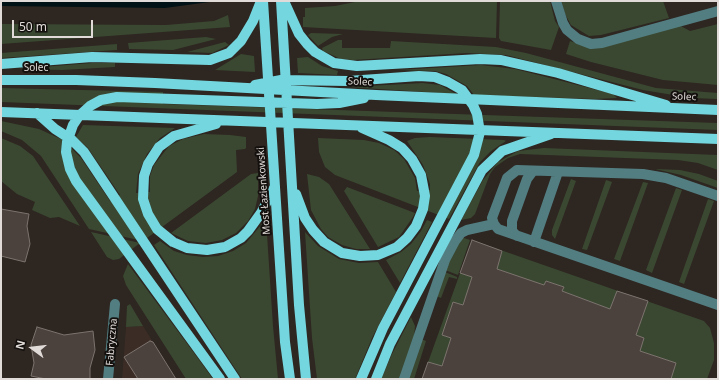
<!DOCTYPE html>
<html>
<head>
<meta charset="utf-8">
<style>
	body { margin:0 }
	#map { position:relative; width:719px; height:380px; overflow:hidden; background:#2e2621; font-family:"Noto Sans",sans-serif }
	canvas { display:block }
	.frame { position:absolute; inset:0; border:2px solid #e0dbd8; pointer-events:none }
	.north { position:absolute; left:12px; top:328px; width:40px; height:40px; -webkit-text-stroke:3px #13100e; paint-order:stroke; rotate:285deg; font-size:11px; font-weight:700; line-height:16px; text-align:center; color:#e0dbd8 }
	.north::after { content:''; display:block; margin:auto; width:14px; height:18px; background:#e0dbd8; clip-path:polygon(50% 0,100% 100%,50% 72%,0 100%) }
	.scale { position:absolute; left:12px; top:20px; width:81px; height:18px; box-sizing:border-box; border:2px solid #e0dbd8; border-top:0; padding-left:5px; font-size:12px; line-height:14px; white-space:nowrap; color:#e0dbd8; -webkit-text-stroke:3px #13100e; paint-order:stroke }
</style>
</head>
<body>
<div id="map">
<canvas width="719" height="380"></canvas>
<div class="frame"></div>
<div class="north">N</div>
<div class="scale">50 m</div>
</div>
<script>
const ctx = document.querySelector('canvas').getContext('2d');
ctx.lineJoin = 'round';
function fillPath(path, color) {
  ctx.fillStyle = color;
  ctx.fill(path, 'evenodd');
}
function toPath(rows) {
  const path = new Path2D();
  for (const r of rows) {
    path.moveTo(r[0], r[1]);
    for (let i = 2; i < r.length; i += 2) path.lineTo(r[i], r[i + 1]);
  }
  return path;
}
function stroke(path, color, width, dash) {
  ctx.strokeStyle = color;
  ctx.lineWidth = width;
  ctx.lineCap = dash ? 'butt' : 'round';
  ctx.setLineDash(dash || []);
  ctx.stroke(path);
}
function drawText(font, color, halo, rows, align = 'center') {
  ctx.font = font + ' "Noto Sans",sans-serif';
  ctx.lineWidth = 4;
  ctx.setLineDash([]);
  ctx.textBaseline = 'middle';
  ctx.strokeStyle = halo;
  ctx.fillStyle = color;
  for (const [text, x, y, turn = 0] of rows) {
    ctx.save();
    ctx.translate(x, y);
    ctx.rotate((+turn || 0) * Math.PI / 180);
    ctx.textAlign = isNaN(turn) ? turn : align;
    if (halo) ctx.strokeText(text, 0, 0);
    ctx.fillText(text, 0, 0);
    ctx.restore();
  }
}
const built = toPath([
	[143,326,153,342,176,379,122,379,126,327]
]);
const green = toPath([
	[360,1,497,1,496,38,303,27,303,17,305,17,305,8,335,6],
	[500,1,550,1,555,21,559,27,551,50,501,41,499,38],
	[561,1,663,1,669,18,601,35,589,36,571,25,565,14],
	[228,15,230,27,1,44,1,24,166,25,214,21],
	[718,24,718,85,663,80,591,62,566,54,570,41,589,47,679,25,690,31],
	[311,33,343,34,332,37,318,46,308,35],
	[206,37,216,39,173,50,129,49,128,43],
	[338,40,342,40,342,48,390,48,391,41,496,47,526,53,656,88,718,93,718,99,691,98,643,90,506,55,467,53,353,60,341,59,323,51,322,48],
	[225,42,229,45,212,53,187,52],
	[117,44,117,50,1,58,1,53],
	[241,54,254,56,255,72,215,70],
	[308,57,322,66,338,71,337,75,298,73,297,58],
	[92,63,115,63,115,67,62,70,17,69],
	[481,65,515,69,613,94,617,98,595,99,474,95,467,86,446,74,435,71,398,70],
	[423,83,440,85,456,94,348,87],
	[1,88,163,92,163,104,718,123,718,130,1,102],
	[1,121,39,129,63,140,81,158,110,201,120,195,88,148,76,137,83,125,175,128,160,138,147,154,138,174,136,193,150,192,150,176,154,165,169,146,183,139,204,134,230,135,246,137,246,148,245,149,236,150,237,172,143,241,89,229,41,156,22,140,1,131],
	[430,137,504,140,506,141,491,151,480,162,449,219,335,175,325,167,319,152,318,138,364,140,379,143,394,150,404,159,415,178,417,191,430,190,430,184,423,165,407,141,415,138],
	[1,138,20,146,33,156,80,226,59,217,50,218,32,210,35,202,17,194,1,181],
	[544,148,718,155,718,170,698,163,678,160,520,154,508,158,495,167,490,174,475,214,471,218,461,220,483,180,498,162,518,151],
	[655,169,680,170,699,174,718,181,718,188,681,175],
	[258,173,258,196,255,209,248,221,236,233,222,240,206,243,188,241,171,233,251,174],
	[307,174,319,177,329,184,370,249,356,249,342,245,328,237,321,229,311,210],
	[571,179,576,181,555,239,552,235,552,230],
	[606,180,612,182,587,250,582,249],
	[643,182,648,183,620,261,614,259],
	[347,187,415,213,413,217,399,237,378,247,344,191],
	[676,188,682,190,652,273,646,270],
	[708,199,714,201,684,284,679,282],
	[266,219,273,326,278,379,242,379,154,245,160,241,174,251,187,255,203,257,218,256,233,251,246,243],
	[427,220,432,222,400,283,386,260,401,252,411,244,421,231],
	[91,232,140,243,119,259,113,260,107,257],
	[305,232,318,246,339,259,359,263,378,262,396,292,372,338,355,379,317,379,312,338],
	[461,237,470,240,458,275,445,270],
	[472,240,704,321,710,328,714,343,714,360,707,379,422,379],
	[128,264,197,357,213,379,186,379,126,285,123,276],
	[445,272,457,277,457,279,449,277,441,298,436,296],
	[130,304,143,326,126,327,127,306],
	[411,317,415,326,414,338,400,379,381,379,392,354],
	[421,339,426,341,414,379,408,379]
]);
const water = toPath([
	[1,1,217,1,165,8,1,6]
]);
const building = toPath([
	[1,209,29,214,27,226,30,244,25,262,1,256,1,209],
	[472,240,502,251,497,269,544,285,546,281,564,287,562,291,610,309,617,291,648,301,636,335,644,338,640,351,676,363,671,379,422,379,428,362,442,366,451,338,442,335,453,302,463,305,472,277,460,273,472,240],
	[37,327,64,335,93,331,95,350,90,368,90,379,46,379,31,376,34,363,31,345,37,327],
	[150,341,153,342,176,379,138,379,124,357,150,341]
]);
const minor = toPath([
	[556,1,563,23,567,30,578,39,591,44,602,43,649,30,718,11],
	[718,196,666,178,643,174,517,170,507,178,492,218,494,224,498,229,718,305],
	[517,236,512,231,512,221,527,179,533,171],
	[534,242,558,172],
	[108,379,115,304],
	[404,379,445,260,455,241,461,233,467,230,494,224]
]);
const major = toPath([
	[263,1,285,342,290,379],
	[281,1,299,305,306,379],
	[284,1,299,34,307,44,315,52,334,63,357,66,480,59,501,60,558,73,666,105],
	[1,64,92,57,210,60,229,53,241,41,253,21,261,1],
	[1,80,76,80,155,83,376,95,718,110],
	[255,85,281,80,348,81,419,76,435,77,448,82,462,90,473,105,477,114,480,132,474,155,383,328,361,379],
	[1,112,718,139],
	[37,113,55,129,72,140,84,152,235,379],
	[216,124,174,136,159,147,148,164,144,176,143,199,148,214,157,229,173,242,187,248,207,250,225,247,241,238,248,231,261,213,274,188],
	[296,194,305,218,313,230,324,242,342,253,360,256,378,255,397,247,407,238,416,226,423,209,425,196,421,175,412,159,402,148,389,140,362,128],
	[220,379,76,181,70,169,66,152,67,142,73,125,79,116,90,106,101,100,117,97,317,104,339,103,364,98],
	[376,379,390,344,482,170,502,151,551,134]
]);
const streetNames = [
	["Solec",36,68],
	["Solec",360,82,3],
	["Solec",684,97,2],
	["Most Łazienkowski",264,191,-94],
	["Fabryczna",112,342,-85]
];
fillPath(built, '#3b2d26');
fillPath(green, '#3a4831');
fillPath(water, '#001215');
fillPath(building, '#4b423d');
stroke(building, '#7c736e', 1);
stroke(minor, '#527e82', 10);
stroke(major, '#74d6de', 10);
drawText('10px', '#e0dbd8', '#13100e', streetNames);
</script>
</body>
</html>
